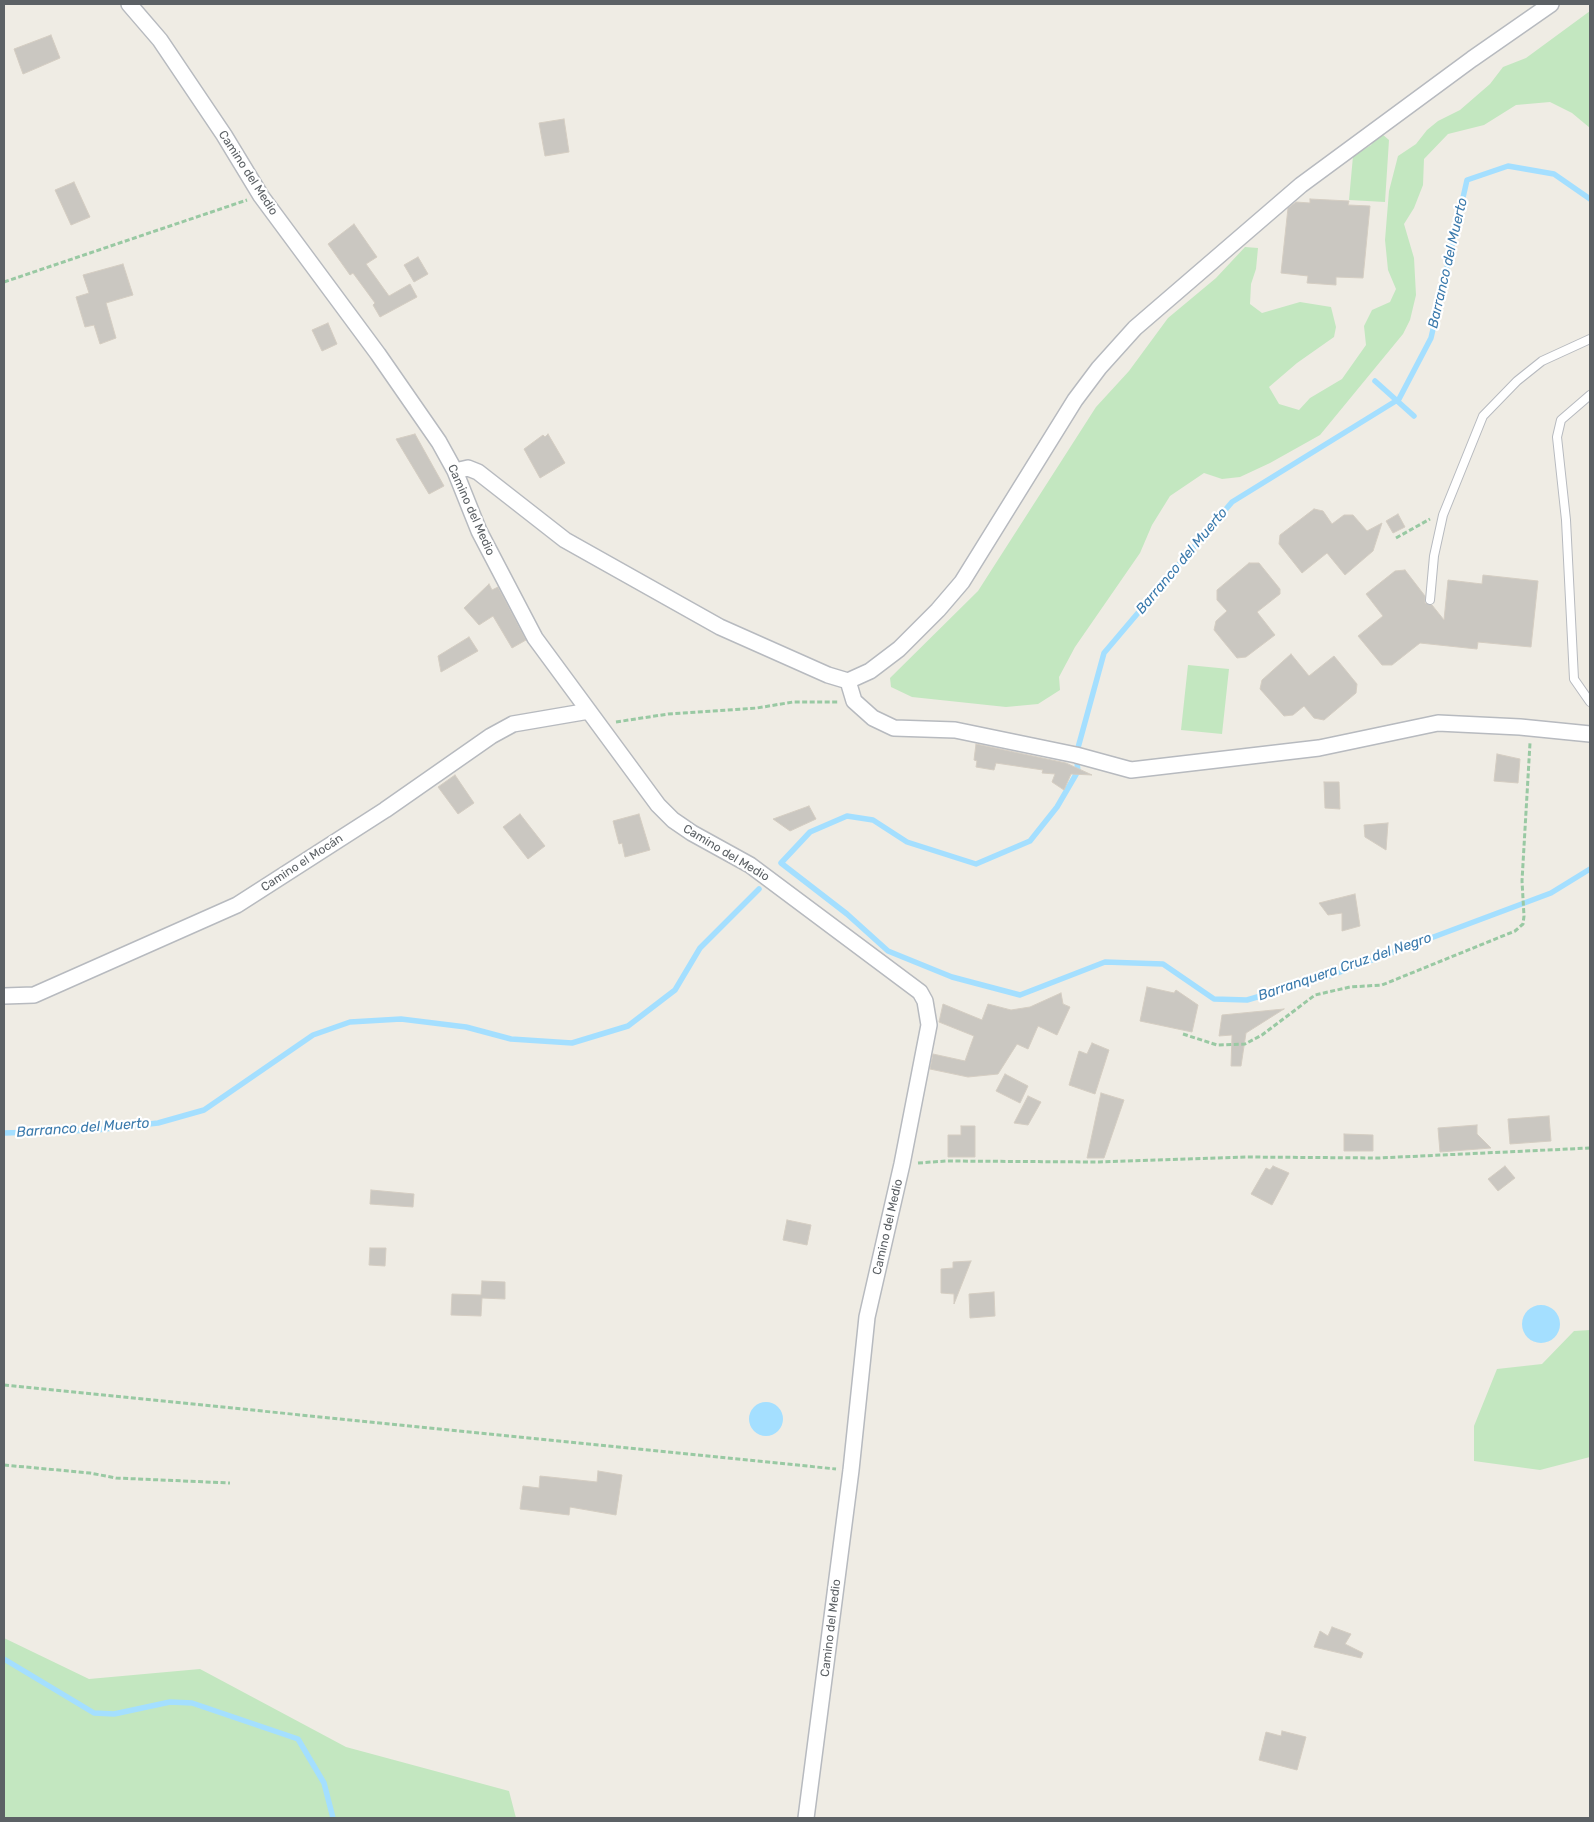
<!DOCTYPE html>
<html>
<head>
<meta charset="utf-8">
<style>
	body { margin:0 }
	#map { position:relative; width:1594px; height:1822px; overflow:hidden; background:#efece4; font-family:Rubik,sans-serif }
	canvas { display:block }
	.frame { position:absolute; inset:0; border:5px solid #5c6165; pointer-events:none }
</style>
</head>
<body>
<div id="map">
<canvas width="1594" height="1822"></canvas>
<div class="frame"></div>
</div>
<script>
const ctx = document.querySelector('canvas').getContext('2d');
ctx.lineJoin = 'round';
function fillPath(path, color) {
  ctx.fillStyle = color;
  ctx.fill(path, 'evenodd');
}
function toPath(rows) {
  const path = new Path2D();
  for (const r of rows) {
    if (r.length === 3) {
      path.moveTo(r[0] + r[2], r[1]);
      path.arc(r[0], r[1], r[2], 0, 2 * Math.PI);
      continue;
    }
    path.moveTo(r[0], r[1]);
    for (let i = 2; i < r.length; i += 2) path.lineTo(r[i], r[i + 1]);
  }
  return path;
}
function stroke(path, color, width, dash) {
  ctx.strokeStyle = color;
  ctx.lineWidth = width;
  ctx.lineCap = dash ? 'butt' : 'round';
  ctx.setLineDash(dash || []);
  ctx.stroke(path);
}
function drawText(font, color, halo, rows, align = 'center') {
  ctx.font = font + ' Rubik,sans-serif';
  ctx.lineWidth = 4.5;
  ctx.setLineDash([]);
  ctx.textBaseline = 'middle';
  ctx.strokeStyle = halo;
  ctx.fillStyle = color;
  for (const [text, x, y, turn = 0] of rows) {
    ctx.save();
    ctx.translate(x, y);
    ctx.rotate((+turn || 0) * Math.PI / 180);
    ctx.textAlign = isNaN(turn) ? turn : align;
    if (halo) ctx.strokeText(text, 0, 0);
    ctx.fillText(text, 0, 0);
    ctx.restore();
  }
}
const green = toPath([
	[1590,11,1590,128,1572,113,1550,102,1516,105,1484,125,1448,134,1424,159,1423,185,1414,208,1404,224,1414,258,1416,295,1410,320,1403,334,1320,435,1270,463,1240,477,1222,479,1204,473,1170,496,1152,525,1140,553,1075,647,1059,677,1060,690,1038,704,1006,707,912,697,891,687,890,678,978,591,1096,407,1129,371,1168,318,1216,278,1245,247,1258,248,1256,269,1251,284,1250,304,1262,313,1300,302,1331,307,1336,327,1334,337,1297,363,1269,387,1279,404,1299,410,1310,398,1342,379,1366,345,1364,326,1372,310,1390,302,1396,289,1388,270,1385,240,1389,191,1398,156,1416,144,1427,130,1438,121,1460,110,1490,84,1503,67,1526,58],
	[1382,134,1389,140,1385,202,1349,200,1353,156,1371,145,1376,137],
	[1188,665,1229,669,1222,734,1181,730],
	[1590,1330,1590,1457,1540,1470,1474,1461,1474,1426,1497,1369,1542,1364,1574,1331],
	[4,1638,89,1679,200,1669,346,1747,509,1791,516,1818,4,1818]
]);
const water = toPath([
	[1541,1324,19],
	[766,1419,17]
]);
const stream = toPath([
	[1590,199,1554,174,1508,166,1467,180,1431,338,1399,399,1232,502,1104,653,1076,755,1078,771,1057,807,1030,841,976,864,907,842,873,820,847,816,810,832,781,863,847,914,888,951,952,977,1020,995,1105,962,1163,964,1214,999,1247,1000,1332,975,1551,893,1590,869],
	[1375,381,1414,416],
	[4,1133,96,1130,158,1123,204,1110,313,1035,350,1022,401,1019,466,1027,511,1039,572,1043,628,1026,675,990,700,948,759,889],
	[4,1659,94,1713,114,1714,170,1702,192,1703,298,1739,324,1783,333,1818]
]);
const building = toPath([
	[51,35,60,58,23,74,14,49,51,35],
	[564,119,569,152,545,156,539,123,564,119],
	[74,182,90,217,71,225,55,190,74,182],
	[1310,199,1349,201,1348,205,1370,206,1363,278,1336,277,1336,285,1307,283,1308,276,1281,273,1288,208,1296,202,1310,203,1310,199],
	[354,224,377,257,366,264,389,296,410,284,417,297,380,317,373,305,375,303,353,273,350,275,328,244,354,224],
	[418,257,428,274,414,282,404,265,418,257],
	[123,264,133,295,106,303,116,338,100,344,94,325,85,327,76,297,89,293,83,275,123,264],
	[328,323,337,344,322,351,312,330,328,323],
	[415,434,444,486,429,494,396,439,415,434],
	[548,434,565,463,540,478,524,449,543,435,545,437,548,434],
	[1314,509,1323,511,1332,524,1344,515,1353,515,1367,531,1382,523,1373,551,1345,575,1327,553,1302,573,1279,544,1280,535,1314,509],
	[1398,514,1405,527,1393,533,1386,521,1398,514],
	[1249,563,1259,563,1280,589,1280,594,1257,612,1275,635,1246,657,1237,658,1214,630,1216,621,1227,611,1217,600,1217,590,1249,563],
	[1405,570,1425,596,1425,603,1432,605,1444,620,1448,580,1482,584,1483,575,1538,581,1531,647,1478,642,1477,649,1420,643,1392,665,1382,665,1358,636,1383,616,1366,594,1395,571,1405,570],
	[489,584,492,590,498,587,526,640,512,648,493,616,479,625,464,608,489,584],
	[469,637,478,651,441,672,438,656,469,637],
	[1291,654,1309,676,1334,656,1357,684,1356,693,1324,720,1314,718,1304,706,1293,715,1284,716,1260,689,1262,680,1291,654],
	[976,744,1066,763,1092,775,1071,774,1064,790,1052,782,1055,774,1042,773,1043,770,996,763,994,770,976,767,977,761,974,760,976,744],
	[1497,754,1520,759,1518,783,1494,781,1497,754],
	[455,775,474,803,458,814,438,787,455,775],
	[1324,782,1339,782,1340,809,1325,808,1324,782],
	[809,806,816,819,790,831,773,819,809,806],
	[520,814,545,846,528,859,503,827,520,814],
	[639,814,650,850,625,857,622,843,619,844,613,821,639,814],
	[1388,823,1386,850,1365,837,1364,825,1388,823],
	[1355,894,1360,926,1342,931,1342,913,1328,915,1319,903,1355,894],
	[1147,987,1174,993,1176,990,1198,1005,1192,1032,1140,1021,1147,987],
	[1061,993,1063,1004,1070,1007,1057,1035,1038,1026,1028,1049,1017,1044,998,1074,968,1077,930,1069,933,1054,965,1061,974,1036,939,1022,943,1004,982,1020,988,1004,1011,1010,1030,1007,1061,993],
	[1284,1009,1246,1033,1241,1066,1231,1066,1232,1035,1219,1036,1222,1015,1284,1009],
	[1092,1043,1109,1050,1095,1094,1069,1085,1079,1051,1087,1054,1092,1043],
	[1005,1074,1028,1086,1020,1103,996,1091,1005,1074],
	[1101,1093,1124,1100,1104,1158,1087,1158,1101,1093],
	[1028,1096,1041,1102,1028,1125,1014,1123,1028,1096],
	[1549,1116,1551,1141,1510,1144,1508,1119,1549,1116],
	[1477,1125,1477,1134,1491,1148,1440,1152,1438,1128,1477,1125],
	[961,1126,975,1126,975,1157,948,1157,948,1135,961,1135,961,1126],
	[1344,1134,1373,1135,1373,1151,1344,1151,1344,1134],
	[1273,1166,1289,1173,1272,1205,1251,1194,1266,1168,1270,1170,1273,1166],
	[1505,1166,1515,1178,1498,1191,1488,1179,1505,1166],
	[371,1190,414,1194,413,1207,370,1204,371,1190],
	[787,1220,811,1225,807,1245,783,1240,787,1220],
	[370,1248,386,1248,385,1266,369,1265,370,1248],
	[971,1261,954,1304,954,1294,941,1293,941,1269,953,1268,953,1262,971,1261],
	[482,1281,505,1282,505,1299,482,1298,481,1316,451,1315,452,1294,481,1295,482,1281],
	[994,1292,995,1316,970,1318,969,1294,994,1292],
	[598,1471,622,1475,616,1515,570,1507,569,1515,520,1509,523,1486,539,1488,540,1476,597,1482,598,1471],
	[1332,1627,1351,1634,1345,1644,1363,1653,1361,1658,1314,1647,1320,1631,1328,1636,1332,1627],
	[1282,1731,1306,1737,1297,1770,1259,1760,1266,1732,1281,1736,1282,1731]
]);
const path = toPath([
	[4,282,247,200],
	[1396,538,1430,519],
	[616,722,668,714,757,708,793,702,838,702],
	[1183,1034,1217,1045,1245,1044,1262,1035,1315,995,1350,987,1382,985,1515,931,1523,924,1524,916,1522,881,1530,743],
	[918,1163,946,1161,1099,1162,1246,1157,1379,1158,1590,1148],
	[4,1385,836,1469],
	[4,1465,90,1473,116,1478,230,1483]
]);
const service = toPath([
	[1590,395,1561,420,1557,437,1566,520,1574,679,1590,702],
	[1430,600,1434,556,1443,515,1483,416,1517,381,1542,361,1590,339]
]);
const minor = toPath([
	[129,4,160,40,224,135,261,196,378,354,439,442,455,471,479,531,535,638,658,805,673,820,692,833,750,865,920,992,925,1001,929,1025,902,1164,867,1317,851,1470,806,1818],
	[455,471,468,468,478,472,565,540,720,627,828,675,848,681,870,671,899,649,938,610,962,582,1075,400,1099,368,1135,328,1301,185,1472,59,1551,4],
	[848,681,854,701,873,718,894,728,955,730,1076,755,1131,770,1319,748,1438,723,1520,727,1590,734],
	[4,996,34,995,237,905,385,810,491,736,513,724,589,711]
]);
const streetNames = [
	["Camino del Medio",248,173,57],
	["Camino del Medio",471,510,66],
	["Camino del Medio",726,853,31],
	["Camino el Mocán",302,863,-33],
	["Camino del Medio",888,1227,-77],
	["Camino del Medio",831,1628,-83]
];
const waterNames = [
	["Barranco del Muerto",1448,263,-77],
	["Barranco del Muerto",1182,561,-50],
	["Barranquera Cruz del Negro",1345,967,-19],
	["Barranco del Muerto",83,1128,-4]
];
fillPath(green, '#c3e7c0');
fillPath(water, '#a4dfff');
stroke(stream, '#a4dfff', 5.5);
fillPath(building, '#cac7c1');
stroke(building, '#d4cdc2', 1);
stroke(service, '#b7babf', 10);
stroke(minor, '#b7babf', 18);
stroke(path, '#99c9a3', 3, [5, 2.5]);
stroke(service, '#fff', 8);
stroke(minor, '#fff', 15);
drawText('12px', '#5c6165', '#fff', streetNames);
drawText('italic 14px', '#3b7aac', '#fff', waterNames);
</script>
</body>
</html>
